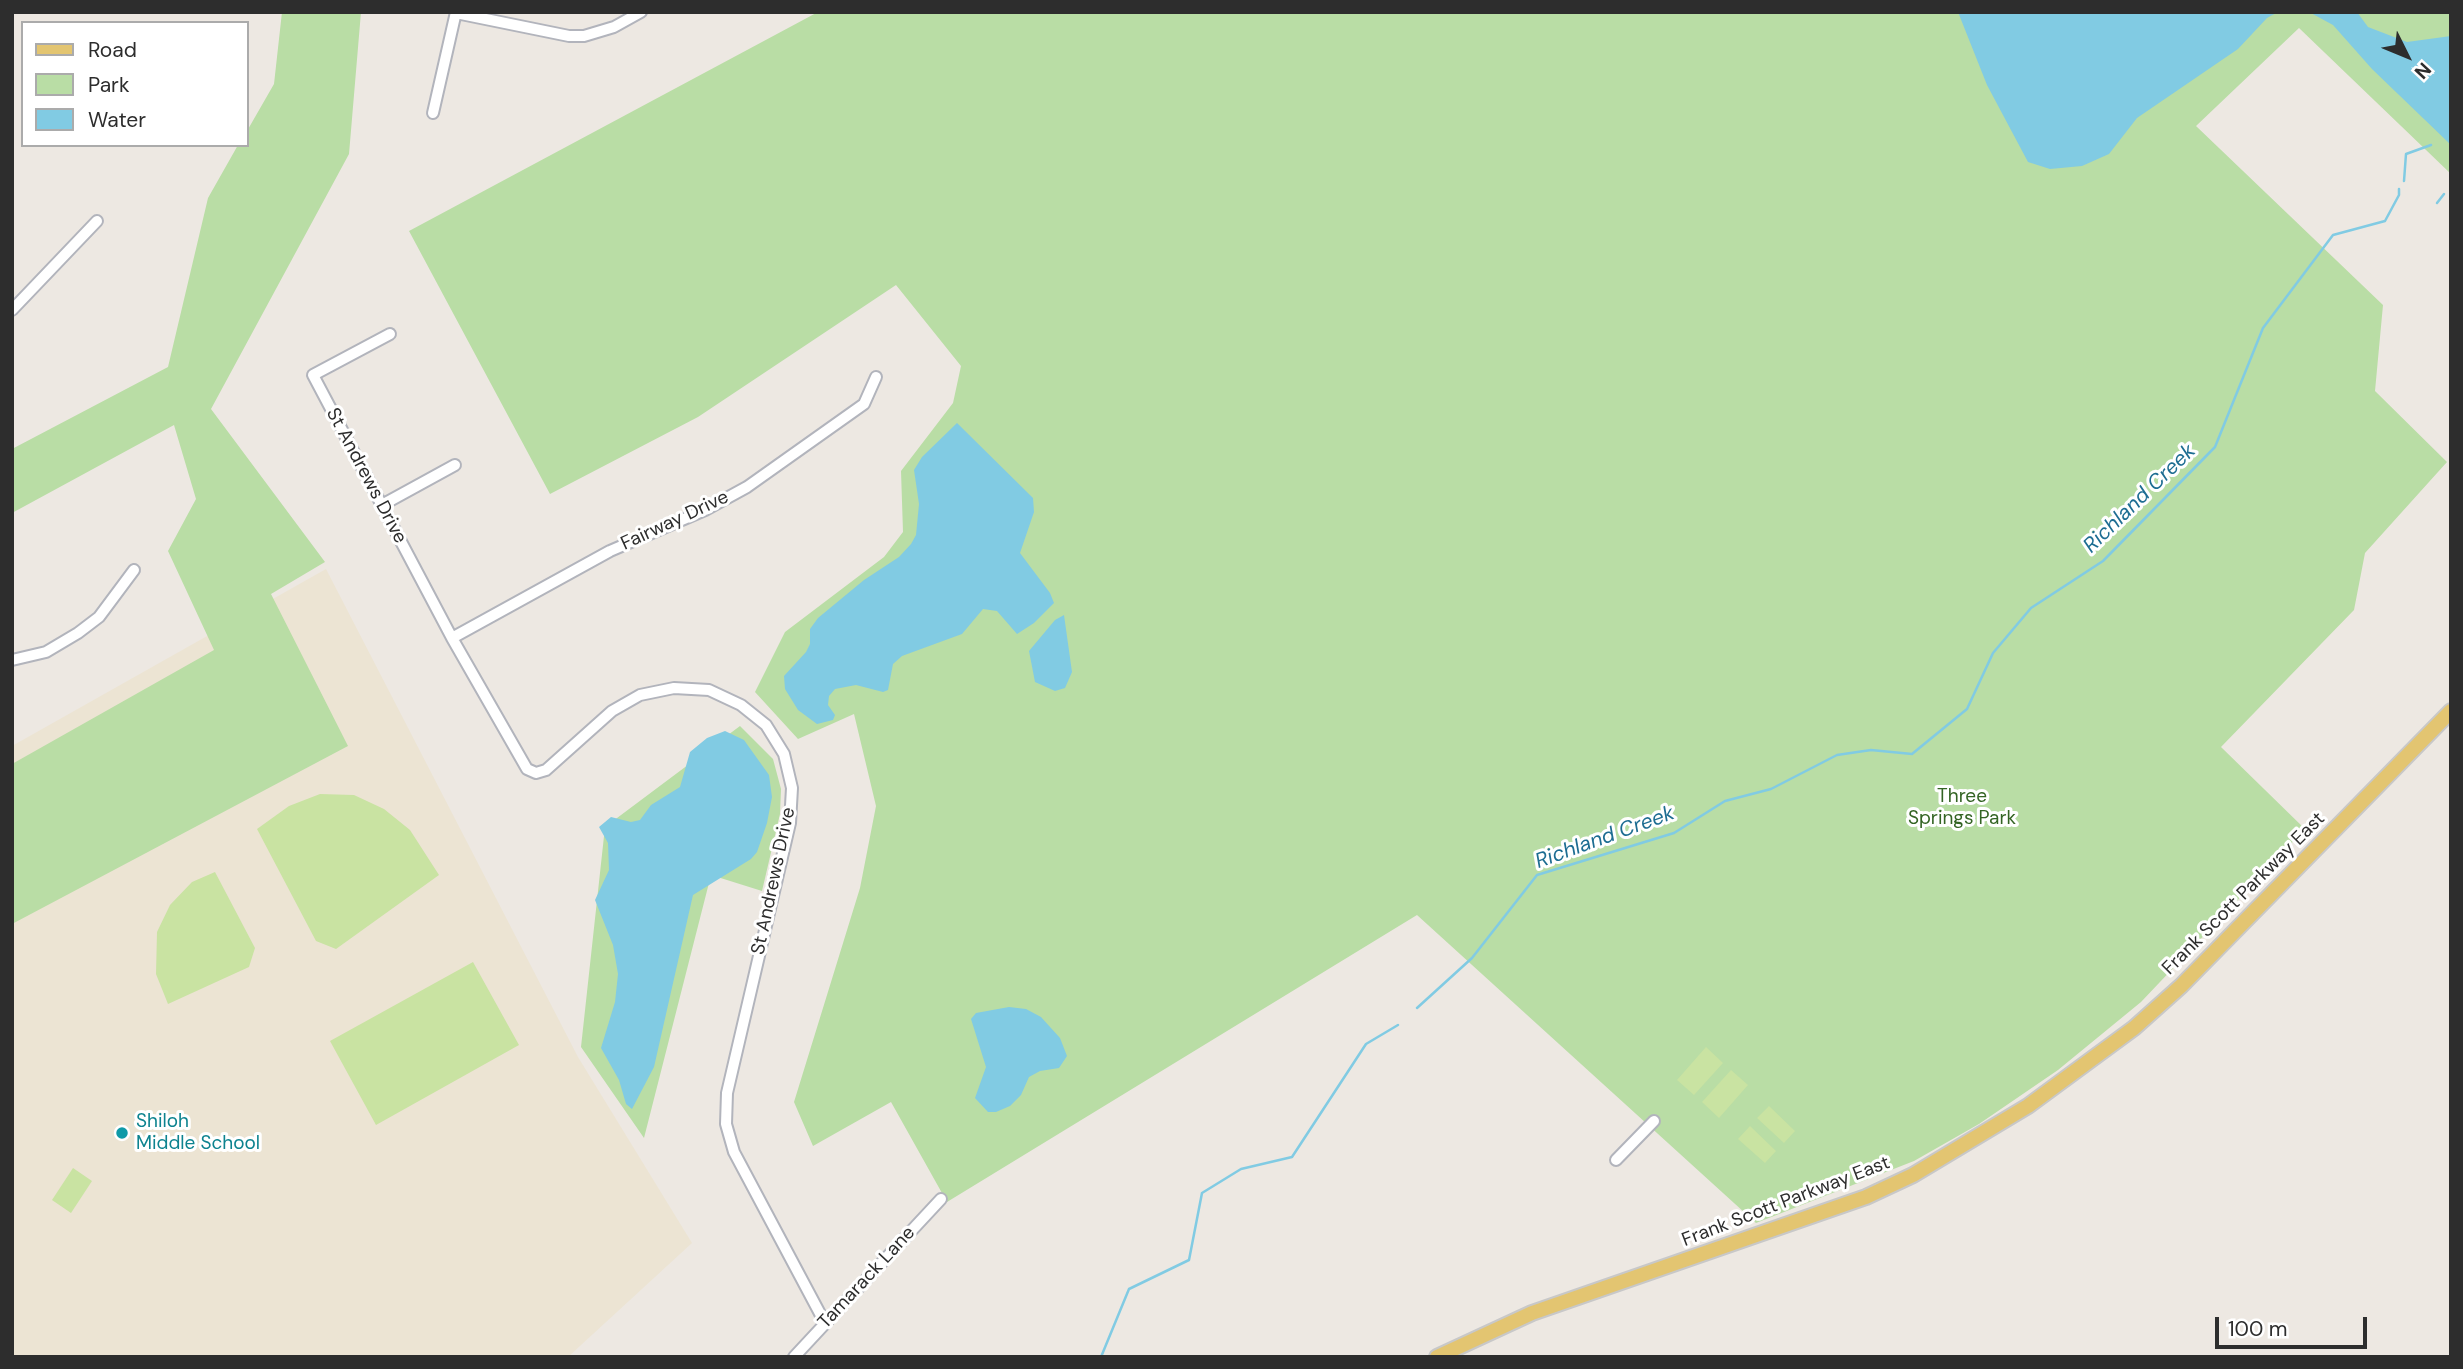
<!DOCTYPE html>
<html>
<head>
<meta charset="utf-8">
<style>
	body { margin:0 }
	#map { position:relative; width:2463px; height:1369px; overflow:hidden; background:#ede8e2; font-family:"DM Sans",sans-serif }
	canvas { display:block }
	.frame { position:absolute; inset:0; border:14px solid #2d2d2d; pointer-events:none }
	.legend { position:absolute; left:21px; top:21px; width:228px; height:126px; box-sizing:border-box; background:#fff; border:2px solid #ababab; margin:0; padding:9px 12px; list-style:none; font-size:21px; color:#2d2d2d }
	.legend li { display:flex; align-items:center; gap:14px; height:35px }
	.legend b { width:35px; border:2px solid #ababab }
	.north { position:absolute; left:2372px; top:21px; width:70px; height:70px; -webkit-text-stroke:5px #fff; paint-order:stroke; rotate:133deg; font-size:19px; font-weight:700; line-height:28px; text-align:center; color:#2d2d2d }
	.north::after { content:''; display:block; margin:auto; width:24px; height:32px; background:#2d2d2d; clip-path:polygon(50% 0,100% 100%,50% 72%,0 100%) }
	.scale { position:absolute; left:2215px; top:1317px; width:152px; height:32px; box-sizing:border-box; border:4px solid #2d2d2d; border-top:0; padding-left:9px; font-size:21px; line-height:24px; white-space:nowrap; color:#2d2d2d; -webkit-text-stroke:5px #fff; paint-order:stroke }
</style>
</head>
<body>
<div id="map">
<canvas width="2463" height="1369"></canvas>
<div class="frame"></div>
<ul class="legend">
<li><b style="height:9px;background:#e3c571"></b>Road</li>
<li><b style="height:19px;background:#b9dda5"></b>Park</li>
<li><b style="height:19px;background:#81cbe3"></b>Water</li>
</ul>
<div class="north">N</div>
<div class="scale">100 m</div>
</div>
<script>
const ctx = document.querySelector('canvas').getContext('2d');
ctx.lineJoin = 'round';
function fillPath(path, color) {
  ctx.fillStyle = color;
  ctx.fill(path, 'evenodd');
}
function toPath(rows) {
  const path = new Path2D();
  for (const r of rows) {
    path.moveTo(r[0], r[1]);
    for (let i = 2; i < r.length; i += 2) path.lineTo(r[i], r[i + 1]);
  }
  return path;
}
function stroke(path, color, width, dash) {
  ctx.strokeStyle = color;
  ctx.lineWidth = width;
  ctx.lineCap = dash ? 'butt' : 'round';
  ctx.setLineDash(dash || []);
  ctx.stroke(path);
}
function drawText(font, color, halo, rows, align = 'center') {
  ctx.font = font + ' "DM Sans",sans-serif';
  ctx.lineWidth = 6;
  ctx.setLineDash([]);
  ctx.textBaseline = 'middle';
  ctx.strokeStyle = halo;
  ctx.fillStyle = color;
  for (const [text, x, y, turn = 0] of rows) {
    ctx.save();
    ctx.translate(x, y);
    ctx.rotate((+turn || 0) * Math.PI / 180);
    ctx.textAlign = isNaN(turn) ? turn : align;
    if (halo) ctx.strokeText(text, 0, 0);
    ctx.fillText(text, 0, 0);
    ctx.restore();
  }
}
const education = toPath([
	[326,569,578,1057,692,1243,568,1357,12,1357,12,746]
]);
const green = toPath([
	[282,12,361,12,349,154,211,409,325,562,271,594,348,746,12,924,12,764,214,650,168,551,196,499,174,425,12,513,12,449,168,367,208,198,238,145,247,145,247,131,274,84],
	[818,12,2451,12,2451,174,2299,28,2196,126,2383,305,2375,391,2447,462,2365,553,2354,610,2221,747,2305,829,2141,1002,2058,1070,1979,1124,1914,1161,1756,1223,1417,915,947,1202,891,1102,813,1146,794,1102,860,888,876,806,854,714,798,739,755,692,785,632,884,557,903,532,901,471,953,403,961,366,896,285,698,417,550,494,409,231],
	[740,726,773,759,781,789,780,814,762,891,711,875,644,1138,581,1047,605,827]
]);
const pitch = toPath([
	[320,794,354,795,384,809,410,830,439,875,336,949,316,941,257,829,289,806],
	[215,872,255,948,249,967,168,1004,156,974,157,932,170,905,192,882],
	[473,962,519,1045,376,1125,330,1041],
	[1706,1047,1723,1063,1694,1095,1677,1080],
	[1731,1070,1748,1085,1719,1118,1702,1102],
	[1769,1106,1795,1131,1784,1143,1757,1118],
	[1750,1126,1776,1151,1765,1163,1738,1139],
	[73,1168,92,1181,71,1213,52,1200]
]);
const water = toPath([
	[1958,12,2278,12,2267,18,2238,49,2137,118,2109,154,2082,166,2050,169,2028,162,1987,85],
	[2309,12,2357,12,2368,27,2407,42,2451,36,2451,145,2372,69,2333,25],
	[957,423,1033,498,1034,512,1020,553,1050,593,1054,603,1034,623,1017,634,997,611,983,609,962,634,902,656,893,664,888,690,883,692,856,685,835,689,829,696,828,705,835,715,833,720,817,724,798,710,785,689,784,676,806,652,810,644,810,629,818,618,864,580,899,557,911,544,916,535,919,504,914,470,922,457],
	[1064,615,1072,672,1065,688,1055,691,1035,682,1029,651,1055,620],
	[725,731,744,740,769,775,772,797,767,823,757,852,751,859,693,895,654,1067,632,1109,626,1104,619,1080,601,1048,615,1002,618,974,613,945,595,900,609,870,608,843,599,827,611,817,631,822,640,820,651,805,680,787,690,752,707,738],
	[1009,1007,1026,1009,1041,1017,1060,1038,1067,1056,1059,1068,1040,1071,1029,1077,1021,1095,1010,1106,996,1112,988,1112,975,1098,986,1067,971,1019,976,1013]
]);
const stream = toPath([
	[2404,181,2406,154,2431,145],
	[2437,203,2444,194],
	[1417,1008,1472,958,1537,875,1674,833,1725,801,1771,789,1837,755,1871,750,1912,754,1967,709,1993,653,2031,608,2103,561,2215,447,2263,328,2333,235,2385,221,2399,195,2399,189],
	[1101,1357,1129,1289,1189,1260,1202,1193,1241,1169,1292,1157,1366,1044,1398,1025]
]);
const minor = toPath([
	[456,13,569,36,584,36,614,27,641,12],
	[433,113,456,12],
	[12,310,97,221],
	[390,334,313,375,452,638,527,769,536,773,546,770,612,711,640,695,674,688,709,690,741,705,766,725,784,754,792,788,790,823,727,1093,726,1124,734,1152,825,1323],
	[382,505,455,465],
	[452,638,610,551,705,510,747,487,864,404,876,377],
	[12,660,46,652,78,633,99,617,134,570],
	[1616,1160,1654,1121],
	[794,1357,941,1199]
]);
const major = toPath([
	[1437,1357,1532,1313,1866,1197,1913,1175,2028,1106,2134,1028,2181,986,2451,711]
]);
const markers = [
	[122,1133,7,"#0f9aa8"]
];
const streetNames = [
	["St Andrews Drive",366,476,62],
	["Fairway Drive",675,521,-25],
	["St Andrews Drive",774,881,-78],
	["Frank Scott Parkway East",2244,894,-45],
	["Frank Scott Parkway East",1786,1202,-21],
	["Tamarack Lane",867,1278,-47]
];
const parkNames = [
	["Three",1962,797],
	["Springs Park",1962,819]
];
const cultureNames = [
	["Shiloh",136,1122],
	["Middle School",136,1144]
];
const waterNames = [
	["Richland Creek",2140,499,-44],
	["Richland Creek",1605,838,-20]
];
fillPath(education, '#ece4d3');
fillPath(green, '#b9dda5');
fillPath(pitch, '#c9e3a2');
fillPath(water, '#81cbe3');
stroke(stream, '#81cbe3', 2.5);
stroke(minor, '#b2b4bc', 14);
stroke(major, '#c8c8c8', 18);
stroke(minor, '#fff', 10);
stroke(major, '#e3c571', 14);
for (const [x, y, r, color] of markers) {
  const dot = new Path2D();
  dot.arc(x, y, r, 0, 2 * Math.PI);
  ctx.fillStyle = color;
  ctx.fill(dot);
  stroke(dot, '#fff', 2.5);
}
drawText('19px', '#2d2d2d', '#fff', streetNames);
drawText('19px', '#336423', '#fff', parkNames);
drawText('19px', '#0d838f', '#fff', cultureNames, 'left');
drawText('italic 21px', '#1d6d92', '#fff', waterNames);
</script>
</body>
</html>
